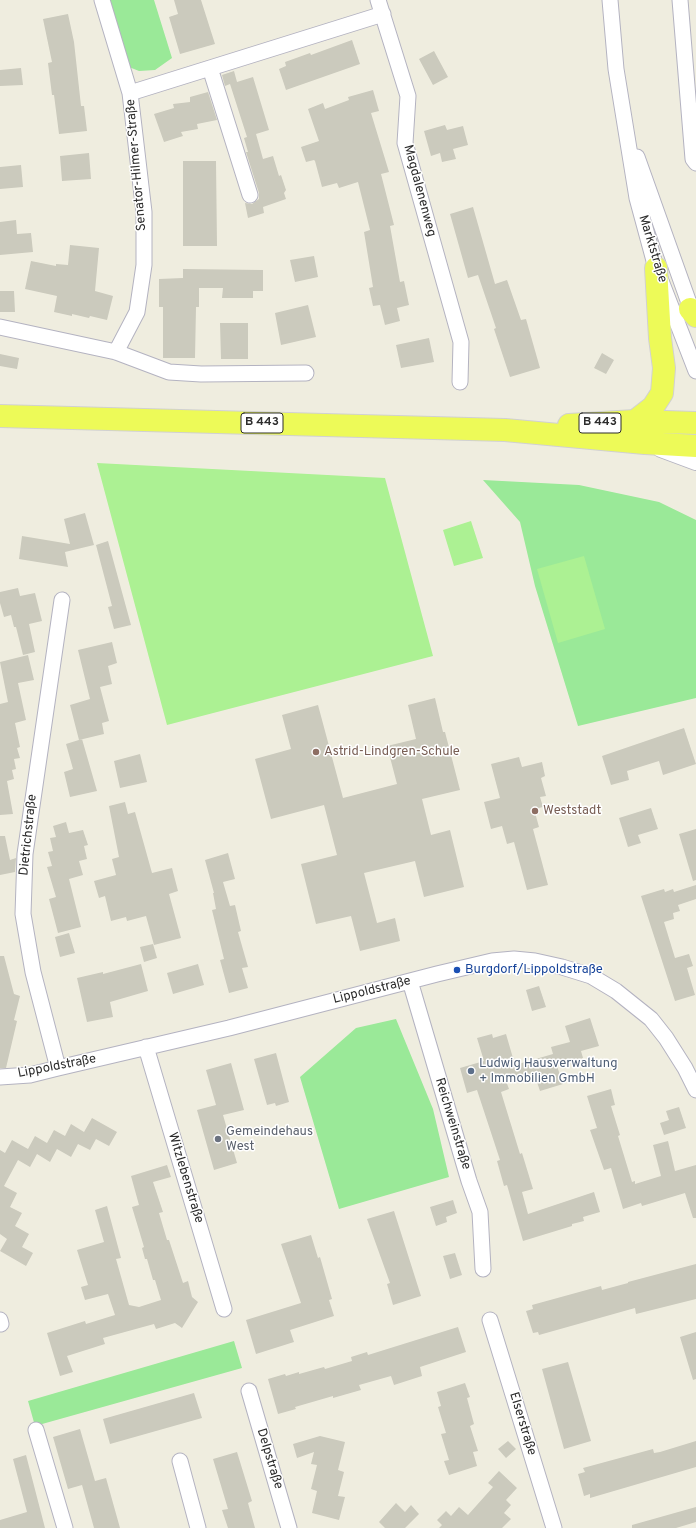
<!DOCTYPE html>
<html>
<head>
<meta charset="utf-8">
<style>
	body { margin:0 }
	canvas { display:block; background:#efeddf }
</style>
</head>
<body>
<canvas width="696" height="1528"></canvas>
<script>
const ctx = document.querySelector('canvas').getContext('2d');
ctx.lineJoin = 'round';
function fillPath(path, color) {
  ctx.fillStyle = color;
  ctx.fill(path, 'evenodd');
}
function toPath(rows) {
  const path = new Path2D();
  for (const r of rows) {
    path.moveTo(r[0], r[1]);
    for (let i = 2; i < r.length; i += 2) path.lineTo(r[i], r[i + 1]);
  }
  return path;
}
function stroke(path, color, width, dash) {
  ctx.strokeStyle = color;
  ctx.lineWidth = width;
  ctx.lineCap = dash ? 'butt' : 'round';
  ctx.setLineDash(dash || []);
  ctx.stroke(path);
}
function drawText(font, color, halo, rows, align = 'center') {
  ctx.font = font + ' Overpass,sans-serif';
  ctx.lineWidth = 3;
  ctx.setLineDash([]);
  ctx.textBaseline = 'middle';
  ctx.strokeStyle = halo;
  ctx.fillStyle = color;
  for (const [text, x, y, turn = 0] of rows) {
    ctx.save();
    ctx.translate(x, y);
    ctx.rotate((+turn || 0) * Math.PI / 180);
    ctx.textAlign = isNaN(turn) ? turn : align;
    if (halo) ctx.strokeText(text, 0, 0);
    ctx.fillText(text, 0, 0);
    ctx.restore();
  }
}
const green = toPath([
	[108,0,154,0,172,58,155,70,139,71,129,67],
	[483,480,579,485,659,502,696,520,696,698,578,726,535,586,520,522],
	[396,1019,433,1109,449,1177,339,1209,300,1077,356,1028],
	[234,1341,242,1368,35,1426,28,1401]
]);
const pitch = toPath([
	[97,463,385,478,433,656,167,725],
	[471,521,483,558,454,566,443,530],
	[584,556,605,629,558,643,537,569]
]);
const building = toPath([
	[174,0,201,0,215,44,180,54,169,17,178,14],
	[68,14,74,42,81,106,84,106,87,131,59,134,54,95,52,95,48,63,52,62,43,19],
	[352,40,360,64,286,90,279,69,286,66,285,62,310,53,311,55],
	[434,51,448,77,433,85,419,59],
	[21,68,23,85,0,86,0,70],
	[234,71,237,82,253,77,269,130,256,134,263,159,273,156,279,176,281,175,286,190,284,193,286,199,263,207,264,213,248,218,245,203,252,204,256,201,259,199,259,193,246,152,248,152,244,138,247,137,230,84,225,86,222,75],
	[373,90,379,111,371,113,389,172,381,174,394,225,390,226,400,282,404,281,409,305,397,308,400,321,385,325,380,305,373,306,369,288,373,287,364,232,370,230,358,182,339,188,337,183,322,187,315,161,314,160,306,162,301,147,319,141,308,109,323,103,325,109,349,100,348,97],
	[208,92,217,120,197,124,198,129,181,132,183,136,164,142,154,114,174,108,173,104,190,102,190,97],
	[445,125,447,130,463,126,468,145,453,149,456,159,442,162,440,153,431,156,424,131],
	[89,153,91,179,62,181,60,156],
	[183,161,216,161,217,246,183,246],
	[21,165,23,187,0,189,0,167],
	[473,207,495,284,507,280,521,320,526,319,540,368,510,377,494,329,496,328,478,275,468,278,450,214],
	[16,220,17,234,31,233,33,252,0,255,0,222],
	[70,245,99,248,95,291,113,296,107,320,90,316,89,318,72,314,72,316,54,312,57,296,25,289,31,261,56,266,56,264,68,265],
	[314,256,318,277,295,282,290,260],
	[183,269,263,270,263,291,253,291,253,298,222,298,223,288,199,288,199,307,196,307,195,358,163,358,163,307,159,307,159,279,183,278],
	[0,291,14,291,15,312,0,312],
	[308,305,316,337,281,345,275,313],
	[220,323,248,323,248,359,221,359],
	[429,338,434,362,401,368,396,345],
	[602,353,614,360,606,374,594,368],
	[0,354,19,358,17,369,0,366],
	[85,513,94,545,65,552,68,567,19,559,22,536,70,544,64,519],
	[108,541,131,625,114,629,108,607,112,606,96,545],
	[18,588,20,596,35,593,42,621,29,624,35,652,23,655,16,627,14,627,11,615,4,617,0,603,0,592],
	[112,642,117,663,108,666,112,684,100,687,109,721,102,723,104,734,79,740,70,705,90,699,78,650],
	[28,655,34,680,18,683,26,720,15,723,20,747,17,748,20,758,14,759,16,769,12,770,14,779,7,781,13,814,0,815,0,704,8,702,0,662],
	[435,698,443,732,445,732,460,790,422,799,431,835,450,830,464,887,424,897,415,861,364,873,377,923,395,918,400,941,360,951,351,916,316,924,301,864,337,855,324,805,271,819,255,759,291,749,282,715,318,705,343,798,397,784,387,746,416,739,408,705],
	[684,728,696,764,663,775,659,761,627,771,629,780,611,785,602,756],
	[82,739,97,791,70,797,64,772,73,769,66,744],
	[140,754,147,782,120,788,114,761],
	[519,757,522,767,542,762,545,776,541,778,546,796,540,797,543,807,534,809,539,827,533,829,548,885,527,890,514,842,507,844,502,826,491,829,484,802,500,798,491,764],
	[125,802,128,814,135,812,152,873,172,868,178,891,169,894,181,938,154,945,146,916,127,921,126,917,111,921,105,896,99,898,94,881,116,875,112,859,119,857,109,806],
	[651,808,658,829,638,835,641,843,628,847,619,818],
	[66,822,69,833,83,830,88,845,84,846,87,859,79,861,83,875,69,879,81,927,58,933,49,899,56,897,47,867,52,866,48,852,53,851,50,838,56,837,53,826],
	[696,829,696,880,693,881,679,834],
	[0,836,5,836,10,860,16,858,15,872,0,875],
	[228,853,235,879,223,882,230,906,235,905,241,931,238,932,248,967,242,968,248,988,229,993,220,960,224,959,212,910,216,909,213,893,214,893,205,860],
	[696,885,696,899,678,905,680,911,673,913,674,919,664,922,675,958,689,954,693,966,687,968,695,995,675,1001,641,896,664,889,665,892,673,889,674,892],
	[69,933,75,953,60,957,55,937],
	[153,944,157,958,144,962,140,947],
	[0,956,4,956,14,994,20,996,14,1020,17,1021,6,1068,0,1068],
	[141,964,148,991,110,1002,113,1017,87,1022,77,978,103,972,103,974],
	[198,964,204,985,173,994,167,973],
	[539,986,546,1007,532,1011,526,990],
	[590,1018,599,1046,581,1051,583,1058,557,1066,563,1084,540,1091,534,1073,506,1081,509,1089,501,1092,520,1154,522,1153,533,1189,522,1192,528,1214,594,1192,600,1212,583,1217,584,1221,572,1224,572,1226,523,1241,507,1185,504,1186,497,1161,500,1160,477,1090,467,1093,460,1068,484,1061,477,1038,492,1034,493,1038,506,1034,515,1065,553,1054,551,1047,570,1042,565,1026],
	[276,1053,289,1102,276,1106,275,1103,267,1105,254,1059],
	[231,1063,244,1110,223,1115,237,1163,214,1170,197,1110,216,1105,206,1070],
	[611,1089,615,1105,611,1106,620,1135,618,1136,632,1182,635,1181,635,1184,661,1176,653,1145,668,1141,675,1171,696,1165,696,1218,693,1218,685,1193,642,1206,641,1203,623,1209,611,1168,604,1170,590,1130,597,1128,587,1096],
	[679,1107,686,1128,664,1135,660,1123,669,1120,666,1111],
	[92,1118,117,1132,109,1146,96,1139,90,1150,78,1144,71,1157,57,1149,50,1162,37,1154,30,1167,18,1160,4,1186,17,1193,10,1207,22,1213,15,1226,29,1234,22,1247,33,1253,26,1266,0,1251,7,1239,0,1234,0,1150,5,1153,12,1140,28,1149,35,1136,47,1143,54,1130,65,1136,71,1124,84,1132],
	[167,1165,171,1177,153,1182,163,1212,159,1213,167,1240,169,1240,183,1283,188,1281,192,1297,198,1302,182,1328,175,1323,156,1329,154,1324,103,1338,105,1344,67,1356,73,1372,60,1376,47,1333,85,1321,86,1324,115,1315,108,1294,85,1300,81,1287,88,1285,77,1250,104,1242,95,1210,107,1206,121,1258,116,1259,129,1305,139,1307,161,1300,155,1280,153,1280,147,1259,145,1259,142,1248,144,1247,132,1207,139,1205,131,1176],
	[453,1200,457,1213,446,1217,447,1222,436,1226,430,1207],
	[394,1211,421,1296,393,1305,387,1284,390,1283,367,1219],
	[311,1235,318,1258,320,1257,332,1299,329,1300,334,1316,290,1330,294,1342,256,1354,246,1320,301,1303,281,1244],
	[455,1253,462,1275,450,1279,443,1256],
	[696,1264,696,1299,636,1314,635,1308,539,1335,538,1332,533,1333,526,1311,533,1309,532,1305,601,1286,602,1290,628,1283,628,1282],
	[458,1327,466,1352,420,1367,422,1376,394,1385,391,1376,359,1385,361,1390,333,1398,333,1396,295,1407,296,1409,278,1414,268,1379,285,1374,286,1376,299,1372,299,1374,324,1367,325,1369,352,1361,351,1357,367,1352,368,1355],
	[696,1332,696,1379,693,1380,680,1337],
	[568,1362,591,1441,564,1449,542,1369],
	[465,1383,470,1397,467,1398,474,1424,470,1426,478,1451,473,1452,477,1466,449,1475,444,1461,449,1460,441,1434,446,1433,438,1407,441,1406,437,1392],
	[194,1393,202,1418,110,1444,103,1419],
	[80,1429,95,1481,106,1478,120,1528,94,1528,82,1485,68,1489,53,1437],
	[320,1436,345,1442,338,1470,344,1472,338,1496,345,1497,339,1520,312,1513,317,1491,311,1489,317,1465,311,1464,314,1452,297,1458,293,1444],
	[508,1441,516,1449,506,1458,498,1449],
	[696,1441,696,1467,590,1498,590,1494,584,1496,578,1474,585,1472,583,1468,653,1449,654,1453,660,1452],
	[237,1452,252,1501,248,1503,255,1528,228,1528,222,1510,228,1509,213,1459],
	[26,1455,45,1528,0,1528,0,1520,27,1512,13,1459],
	[499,1471,517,1488,506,1500,511,1505,504,1513,511,1519,502,1528,439,1528,442,1525,437,1520,446,1511,451,1516,459,1507,468,1515,493,1487,488,1483],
	[396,1503,405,1512,411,1505,419,1514,405,1528,385,1528,379,1522],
	[696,1507,696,1522,676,1528,632,1528,632,1525]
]);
const minor = toPath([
	[102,0,130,93,144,212,144,265,137,312,116,352],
	[378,0,408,96,405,143,461,342,460,382],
	[610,0,616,69,637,198,656,268,696,371],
	[680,0,693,159,696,163],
	[210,68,250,195],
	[130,93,383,14],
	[637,157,694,317],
	[0,327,116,352,169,372,201,374,306,373],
	[410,981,469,1181,480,1212,483,1269],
	[146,1047,224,1309],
	[58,1068,33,972,23,914,25,854,62,600],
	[0,1077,30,1075,58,1068,229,1028,437,974,492,961,514,959,535,961,562,967,591,976,616,991,651,1019,666,1038,685,1068,696,1090],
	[0,1320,1,1324],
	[490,1320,554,1528],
	[249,1391,289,1528],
	[36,1430,65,1528],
	[180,1461,198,1528]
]);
const tertiary = toPath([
	[661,448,696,461]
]);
const primary = toPath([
	[690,309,696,316],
	[0,416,505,430,645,443,696,446],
	[635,421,653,407,662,393,664,368,660,338,656,268],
	[569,425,635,421,696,423]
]);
const markers = [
	[316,752,4,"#8d6e63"],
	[535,811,4,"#8d6e63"],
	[457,970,4,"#1a4fb4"],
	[471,1071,4,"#5c6f8a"],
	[218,1139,4,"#6b7280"]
];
const shields = [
	[262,423,42],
	[600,423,42]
];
const shieldNames = [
	["B 443",262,423],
	["B 443",600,423]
];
const streetNames = [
	["Senator-Hilmer-Straße",137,165,-95],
	["Magdalenenweg",419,191,75],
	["Marktstraße",652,249,73],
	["Dietrichstraße",29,835,-84],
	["Lippoldstraße",372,991,-14],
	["Lippoldstraße",57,1067,-11],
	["Reichweinstraße",452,1124,73],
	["Witzlebenstraße",185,1178,73],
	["Elserstraße",522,1424,73],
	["Delpstraße",269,1459,73]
];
const educationNames = [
	["Astrid-Lindgren-Schule",324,752],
	["Weststadt",543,811]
];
const transitNames = [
	["Burgdorf/Lippoldstraße",465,970]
];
const serviceNames = [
	["Ludwig Hausverwaltung",479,1064],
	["+ Immobilien GmbH",479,1079]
];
const worshipNames = [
	["Gemeindehaus",226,1132],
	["West",226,1147]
];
fillPath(green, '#9ae998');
fillPath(pitch, '#acf193');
fillPath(building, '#cbcabd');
stroke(minor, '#b4b3c1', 17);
stroke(tertiary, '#b4b3c1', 20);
stroke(primary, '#d1d1d1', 24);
stroke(minor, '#fff', 15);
stroke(tertiary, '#fff', 18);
stroke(primary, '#edfa58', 22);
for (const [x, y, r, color] of markers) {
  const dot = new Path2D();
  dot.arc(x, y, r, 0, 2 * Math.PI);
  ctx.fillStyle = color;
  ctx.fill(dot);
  stroke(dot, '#fff', 1.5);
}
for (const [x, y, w] of shields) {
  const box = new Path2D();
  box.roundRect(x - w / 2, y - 10, w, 20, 3);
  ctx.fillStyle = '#fff';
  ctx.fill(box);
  stroke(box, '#2d2d2d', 1);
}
drawText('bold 12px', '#2d2d2d', null, shieldNames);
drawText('13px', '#2d2d2d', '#fff', streetNames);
drawText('13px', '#785e54', '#fff', educationNames, 'left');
drawText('13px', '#164399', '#fff', transitNames, 'left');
drawText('13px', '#4e5e75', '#fff', serviceNames, 'left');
drawText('13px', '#5b616d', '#fff', worshipNames, 'left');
</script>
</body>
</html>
